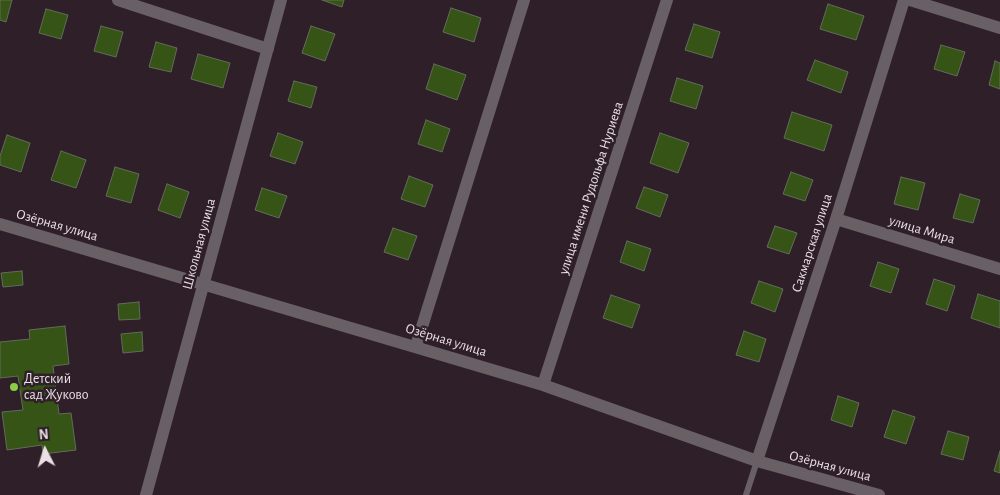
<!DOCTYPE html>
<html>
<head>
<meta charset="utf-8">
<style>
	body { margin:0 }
	#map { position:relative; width:1000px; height:495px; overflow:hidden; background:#2f1f29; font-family:"Alegreya Sans",sans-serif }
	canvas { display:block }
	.north { position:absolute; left:20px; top:425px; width:50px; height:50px; -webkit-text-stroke:4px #2f1f29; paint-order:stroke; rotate:355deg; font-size:14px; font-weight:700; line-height:20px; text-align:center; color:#eadfe5 }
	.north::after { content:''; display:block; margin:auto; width:18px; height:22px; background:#eadfe5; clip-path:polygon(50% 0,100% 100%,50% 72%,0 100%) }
</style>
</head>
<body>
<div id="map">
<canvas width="1000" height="495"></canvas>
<div class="north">N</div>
</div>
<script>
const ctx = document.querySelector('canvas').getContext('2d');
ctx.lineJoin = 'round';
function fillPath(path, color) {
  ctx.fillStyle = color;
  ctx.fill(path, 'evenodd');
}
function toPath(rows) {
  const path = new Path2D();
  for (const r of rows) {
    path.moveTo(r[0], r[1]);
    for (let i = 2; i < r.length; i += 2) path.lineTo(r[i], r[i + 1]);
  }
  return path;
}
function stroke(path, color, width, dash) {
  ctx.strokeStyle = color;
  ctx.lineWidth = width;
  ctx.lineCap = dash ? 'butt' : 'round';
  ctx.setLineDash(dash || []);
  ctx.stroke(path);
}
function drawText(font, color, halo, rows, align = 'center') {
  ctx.font = font + ' "Alegreya Sans",sans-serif';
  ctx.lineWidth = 5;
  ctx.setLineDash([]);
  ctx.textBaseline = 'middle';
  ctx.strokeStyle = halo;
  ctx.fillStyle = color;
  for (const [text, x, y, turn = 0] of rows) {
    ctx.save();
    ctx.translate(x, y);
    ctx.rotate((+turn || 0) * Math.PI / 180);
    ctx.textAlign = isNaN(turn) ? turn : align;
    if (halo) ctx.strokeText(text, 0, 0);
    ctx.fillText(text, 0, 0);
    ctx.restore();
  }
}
const building = toPath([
	[0,0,12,0,6,22,0,20,0,0],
	[322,0,344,0,342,7,322,0],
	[828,4,864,16,856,40,820,29,828,4],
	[451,8,481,18,474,42,443,32,451,8],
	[46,9,68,15,61,39,39,33,46,9],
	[694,24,720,32,712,58,685,50,694,24],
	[101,26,123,32,116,57,94,51,101,26],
	[311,26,335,34,325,61,302,53,311,26],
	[156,42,177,48,171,72,149,67,156,42],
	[941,45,965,52,957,76,934,69,941,45],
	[198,54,230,63,223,88,191,79,198,54],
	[815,60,848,72,841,93,807,80,815,60],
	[995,61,1000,63,1000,89,989,85,995,61],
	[434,64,466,75,457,100,426,89,434,64],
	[677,78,703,86,696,109,670,101,677,78],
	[294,81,317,87,311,108,288,101,294,81],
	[792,112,832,125,824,151,784,138,792,112],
	[426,120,450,129,442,152,418,144,426,120],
	[278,133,303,142,295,164,270,156,278,133],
	[660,133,689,143,678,173,650,163,660,133],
	[7,135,30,143,21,172,0,165,0,156,7,135],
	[61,151,86,160,76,188,51,180,61,151],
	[115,167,139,174,131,203,106,196,115,167],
	[791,172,813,180,805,201,783,194,791,172],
	[409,176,433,185,425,207,401,199,409,176],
	[901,177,925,183,918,210,894,204,901,177],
	[167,184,189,192,180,218,158,210,167,184],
	[644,187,668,195,660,217,636,208,644,187],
	[262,188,287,196,279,218,255,210,262,188],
	[960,194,980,200,973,223,953,218,960,194],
	[775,226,797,233,789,254,767,247,775,226],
	[393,228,417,236,408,260,384,252,393,228],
	[627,241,651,249,644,271,620,262,627,241],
	[878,262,899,269,891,293,870,286,878,262],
	[22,271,23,285,3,287,1,273,22,271],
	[934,279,955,286,947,311,926,304,934,279],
	[759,281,783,289,775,312,751,303,759,281],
	[978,294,1000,301,1000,328,971,318,978,294],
	[611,295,640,305,632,328,603,318,611,295],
	[139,302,140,319,119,320,118,304,139,302],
	[65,326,69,364,53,366,59,414,71,413,76,450,43,454,42,445,7,450,2,412,23,410,18,376,0,378,0,342,30,339,29,330,65,326],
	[744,331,766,339,759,362,736,355,744,331],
	[142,332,143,351,123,353,121,334,142,332],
	[838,396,859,403,852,427,831,420,838,396],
	[893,410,915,417,906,444,884,437,893,410],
	[948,431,969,437,963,460,941,454,948,431],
	[1000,451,1000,473,994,471,1000,451]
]);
const lane = toPath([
	[746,495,757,461]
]);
const street = toPath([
	[118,0,268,49],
	[910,0,1000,28],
	[836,219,1000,269],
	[0,224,543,385,757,461,879,495],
	[416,346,524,0],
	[543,385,667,0],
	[757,461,836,219,904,0],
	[146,495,281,0]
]);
const markers = [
	[14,387,5,"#8bce46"]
];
const streetNames = [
	["улица имени Рудольфа Нуриева",591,188,-72],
	["Озёрная улица",57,225,16],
	["улица Мира",922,230,17],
	["Сакмарская улица",812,243,-72],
	["Школьная улица",199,244,-75],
	["Озёрная улица",446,340,17],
	["Озёрная улица",830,466,15]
];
const poiNames = [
	["Детский",24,379],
	["сад Жуково",24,395]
];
fillPath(building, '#365416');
stroke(building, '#626c5b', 1);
stroke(lane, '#686064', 6);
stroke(street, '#686064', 12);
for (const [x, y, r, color] of markers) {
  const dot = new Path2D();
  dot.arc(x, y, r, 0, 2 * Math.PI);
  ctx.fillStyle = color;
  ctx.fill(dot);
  stroke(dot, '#2f1f29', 2);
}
drawText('14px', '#eadfe5', '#2f1f29', streetNames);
drawText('14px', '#eadfe5', '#2f1f29', poiNames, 'left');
</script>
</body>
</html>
